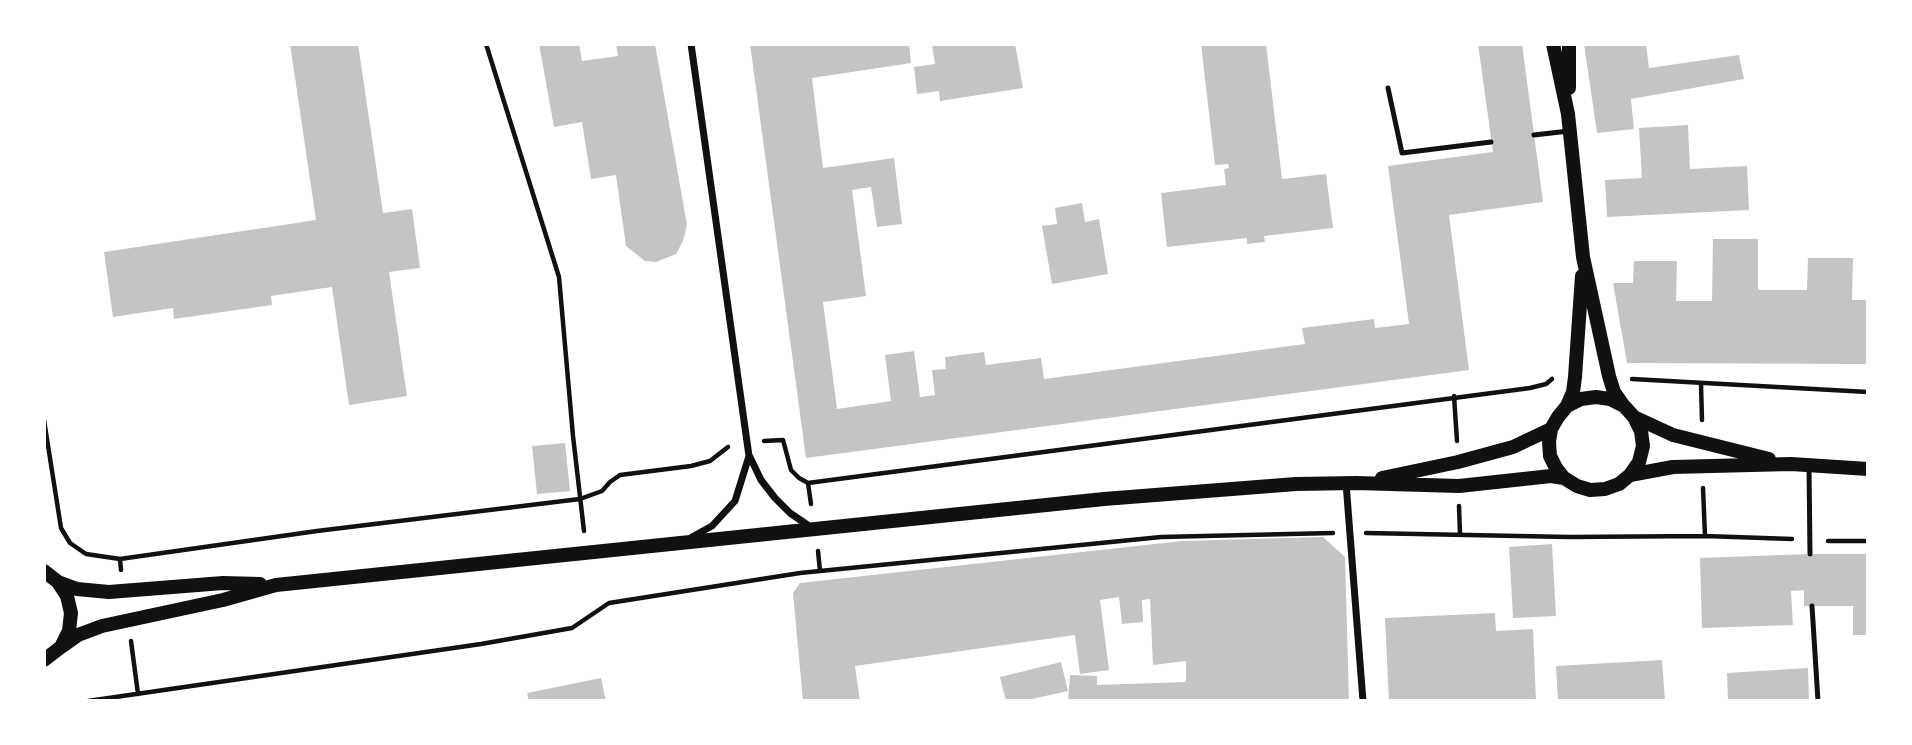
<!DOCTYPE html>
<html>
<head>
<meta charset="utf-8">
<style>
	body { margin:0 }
	#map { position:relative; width:1912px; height:745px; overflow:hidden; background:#fff; font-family:"DejaVu Sans",sans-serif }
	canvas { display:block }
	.frame { position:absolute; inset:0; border:46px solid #fff; pointer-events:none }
</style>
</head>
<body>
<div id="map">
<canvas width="1912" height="745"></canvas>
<div class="frame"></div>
</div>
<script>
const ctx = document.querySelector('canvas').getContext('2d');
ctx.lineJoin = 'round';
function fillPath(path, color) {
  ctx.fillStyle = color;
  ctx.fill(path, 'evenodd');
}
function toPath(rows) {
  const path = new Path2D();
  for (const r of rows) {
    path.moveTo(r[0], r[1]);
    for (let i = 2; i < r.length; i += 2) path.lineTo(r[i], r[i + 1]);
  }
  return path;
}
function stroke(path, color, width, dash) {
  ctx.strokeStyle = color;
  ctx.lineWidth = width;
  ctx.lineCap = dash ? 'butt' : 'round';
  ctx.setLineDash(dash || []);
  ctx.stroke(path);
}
const building = toPath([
	[290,44,358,44,383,213,412,209,420,268,389,272,407,396,349,405,332,287,271,296,272,305,174,319,173,308,113,317,104,252,316,220],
	[539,44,579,44,582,61,618,56,616,44,655,44,687,225,683,241,676,254,656,262,645,261,626,246,616,175,591,179,582,122,554,127],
	[750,44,909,44,911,63,812,78,823,168,894,158,902,224,877,227,871,187,852,190,866,296,823,302,837,409,891,401,885,355,914,351,920,397,935,395,932,370,946,369,945,357,984,352,986,365,1041,358,1044,379,1305,344,1302,328,1374,319,1375,328,1409,324,1388,166,1493,152,1478,44,1522,44,1543,202,1449,215,1469,370,806,458],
	[932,44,1015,44,1023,88,940,101,939,91,917,94,914,67,935,64],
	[1201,44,1266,44,1282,179,1326,174,1333,228,1264,236,1265,242,1247,244,1247,238,1167,247,1161,193,1226,185,1224,169,1229,168,1228,164,1215,165],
	[1584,44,1646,44,1649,68,1739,55,1744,79,1631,99,1634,129,1597,133],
	[1688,125,1690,169,1747,166,1749,210,1607,217,1605,180,1642,178,1639,128],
	[1082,203,1085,222,1099,219,1108,274,1052,284,1042,226,1057,224,1055,208],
	[1713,239,1758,239,1758,290,1807,290,1808,258,1853,258,1852,300,1868,300,1868,364,1627,363,1613,283,1633,283,1634,261,1677,261,1676,301,1712,301],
	[565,443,570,491,537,494,532,446],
	[1323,537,1345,557,1349,701,1068,701,1070,675,1097,676,1097,685,1186,682,1186,661,1153,665,1150,599,1142,600,1143,622,1122,624,1119,597,1100,600,1109,670,1080,674,1075,635,855,666,860,701,803,701,793,593,800,583,1182,541],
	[1552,544,1556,616,1513,618,1509,547],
	[1810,554,1868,554,1868,635,1853,635,1853,606,1804,606,1804,590,1791,591,1793,625,1702,628,1700,558],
	[1495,613,1496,631,1533,629,1536,701,1389,701,1385,618],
	[1662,660,1665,701,1558,701,1556,666],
	[1061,662,1068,691,1023,701,1006,701,1000,677],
	[1808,668,1809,701,1728,701,1727,673],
	[601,678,606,701,529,701,527,693]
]);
const path = toPath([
	[486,44,559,277,573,436,584,531],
	[1632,379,1868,392],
	[1701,384,1702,420],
	[1454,396,1457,441],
	[44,420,61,528,70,543,86,554,120,559,121,570],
	[764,441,783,440,791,470,799,478,808,483,1530,388,1546,384,1552,379],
	[808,483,811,504],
	[1703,488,1705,536],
	[1459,506,1460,534],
	[1366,533,1569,537,1705,536,1792,539],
	[1828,541,1868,541],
	[818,551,820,571],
	[120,559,317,531,580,499,602,491,610,482,620,475,691,466,710,461,728,447],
	[131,641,138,694],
	[88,701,481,644,572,628,609,603,800,573,1161,537,1333,533]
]);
const service = toPath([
	[1388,88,1402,153,1491,142],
	[1534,135,1569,131],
	[1809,467,1810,554],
	[1812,606,1818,701]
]);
const minor = toPath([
	[691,44,749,456,735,501,712,526,692,537],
	[750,457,761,480,775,498,790,513,812,528],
	[1346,483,1363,701]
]);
const secondary = toPath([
	[1553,44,1568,114,1583,257,1609,376,1614,392,1623,405],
	[1569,88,1569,44],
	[1567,406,1573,392,1575,377,1582,276],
	[1634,417,1673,435,1769,459],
	[1630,475,1639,462,1643,446,1641,431,1634,417,1624,406,1610,399,1596,397,1581,399,1567,406,1558,417,1551,429,1549,442,1550,456,1556,468,1564,478,1577,486,1590,490,1605,489,1619,484,1630,475,1673,467,1791,464,1868,469],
	[1382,478,1458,462,1513,447,1551,429],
	[44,571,58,582,67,596,71,613,69,631,61,647,44,660],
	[58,582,77,589,109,592,223,583,260,584],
	[61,647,78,635,102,626,223,600,276,585,1104,499,1296,484,1356,483,1459,486,1551,476,1564,478]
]);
fillPath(building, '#c4c4c4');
stroke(path, '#111', 4.5);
stroke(service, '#111', 5);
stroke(minor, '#111', 7);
stroke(secondary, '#111', 14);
</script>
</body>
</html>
